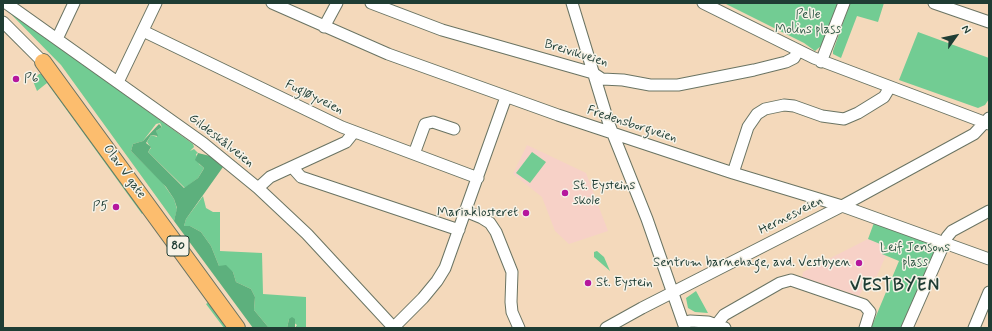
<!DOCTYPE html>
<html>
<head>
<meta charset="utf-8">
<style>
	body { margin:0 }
	#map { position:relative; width:992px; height:331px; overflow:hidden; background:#f4d9bb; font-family:Mynerve,sans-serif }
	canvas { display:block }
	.frame { position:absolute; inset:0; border:4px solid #1f3d34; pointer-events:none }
	.north { position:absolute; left:936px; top:16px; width:40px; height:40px; -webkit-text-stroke:3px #f7f3e8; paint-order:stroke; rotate:57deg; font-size:11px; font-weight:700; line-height:16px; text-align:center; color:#1f3d34 }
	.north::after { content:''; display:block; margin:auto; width:14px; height:18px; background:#1f3d34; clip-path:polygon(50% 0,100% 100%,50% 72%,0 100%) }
</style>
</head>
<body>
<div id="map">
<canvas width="992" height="331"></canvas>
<div class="frame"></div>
<div class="north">N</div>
</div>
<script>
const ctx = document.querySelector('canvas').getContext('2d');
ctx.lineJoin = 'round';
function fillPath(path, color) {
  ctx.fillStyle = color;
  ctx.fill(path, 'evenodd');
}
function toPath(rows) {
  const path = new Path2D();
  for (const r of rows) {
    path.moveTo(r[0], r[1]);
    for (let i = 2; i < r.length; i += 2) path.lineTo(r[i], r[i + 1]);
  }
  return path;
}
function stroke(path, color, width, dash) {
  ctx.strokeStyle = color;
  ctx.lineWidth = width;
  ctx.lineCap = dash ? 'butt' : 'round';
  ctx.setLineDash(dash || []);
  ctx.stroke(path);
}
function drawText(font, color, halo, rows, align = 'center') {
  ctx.font = font + ' Mynerve,sans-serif';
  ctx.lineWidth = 3;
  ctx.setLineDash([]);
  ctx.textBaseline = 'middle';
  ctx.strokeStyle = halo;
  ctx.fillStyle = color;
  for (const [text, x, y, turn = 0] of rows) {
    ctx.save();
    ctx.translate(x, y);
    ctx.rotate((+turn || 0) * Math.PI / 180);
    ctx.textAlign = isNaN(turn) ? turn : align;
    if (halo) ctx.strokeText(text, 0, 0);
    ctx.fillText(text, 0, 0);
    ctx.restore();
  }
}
const built = toPath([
	[527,145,586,173,608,231,569,244,555,231,542,197,513,174],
	[868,239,885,246,882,253,886,255,877,276,869,279,859,296,802,277,803,272]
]);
const green = toPath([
	[724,3,838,3,821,46,815,51,804,43],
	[850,3,884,3,878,22,857,16,841,58,833,54,833,51],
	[4,7,193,144,194,147,190,151,194,149,198,153,196,154,199,164,204,168,198,178,185,188,148,152,151,148,147,142,151,135,157,137,156,131,162,127,160,123,156,124,143,141,133,144,131,151,162,182,174,199,177,209,174,221,61,65],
	[918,32,989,58,989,99,985,105,978,108,899,80],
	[39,74,42,74,232,328,224,328,206,304,209,302,144,212,142,214,47,83,37,91,33,81],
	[532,152,546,162,530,183,516,173],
	[203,196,206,208,213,212,220,212,220,251,262,253,263,294,306,297,306,328,295,328,297,325,289,319,287,328,269,328,254,310,255,297,251,289,236,282,233,272,219,266,211,246,201,232,190,226,184,226,186,219],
	[875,220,939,245,904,328,871,328,899,261,882,254,885,246,868,239],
	[597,251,604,257,610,271,594,257,594,252],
	[696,291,708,313,695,312,688,308,686,298]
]);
const forest = toPath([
	[159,124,162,127,156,131,158,136,151,135,146,143,151,147,148,152,184,188,198,178,203,170,204,168,195,160,198,153,210,156,223,167,186,219,184,226,190,226,201,232,211,246,219,266,226,265,233,272,236,282,251,289,255,297,254,310,269,328,253,328,174,221,177,208,174,199,166,187,131,151,133,144,143,141],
	[292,317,295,319,295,328,287,328,289,319]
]);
const minor = toPath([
	[6,3,203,143,258,188,307,234,394,328],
	[272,3,388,54,558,115,733,173,842,206,989,259],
	[371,3,442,30,593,73,602,79,623,80,650,85,678,85,754,70,786,62,794,58,798,51],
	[572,3,609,124,647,219,685,328],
	[703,3,814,58,989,124],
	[934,3,989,22],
	[3,22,43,62],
	[324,27,337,3],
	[143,31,342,127,478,178],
	[57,39,74,3],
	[821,62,844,3],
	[118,82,156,3],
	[414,154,425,124,433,122,454,129],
	[293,168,301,177,459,230],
	[733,173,748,127,757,114,765,109,784,105,794,106,822,116,844,119,858,113,884,97,890,87],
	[258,188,270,177,346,142,354,132],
	[465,211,482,218,490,223,496,232,512,272,511,302,512,312,519,328],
	[684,323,690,321,708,322,725,328],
	[717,324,724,315,780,283,791,280,864,305,870,312,865,328],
	[394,327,423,298,437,281,445,268,506,97],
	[606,328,642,308,842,206,974,134,989,118],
	[907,328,947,237,952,231,989,211],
	[974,328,989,292]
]);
const highway = toPath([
	[43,62,237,328]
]);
const markers = [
	[16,79,4,"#b5179e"],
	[565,193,4,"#b5179e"],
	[116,207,4,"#b5179e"],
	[526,213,4,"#b5179e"],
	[859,263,4,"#b5179e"],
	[588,283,4,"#b5179e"]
];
const shields = [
	[178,246,22]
];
const shieldNames = [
	["80",178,246]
];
const parkNames = [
	["Pelle",808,15],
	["Molins plass",808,30],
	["Leif Jensons",915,248],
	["plass",915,263]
];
const streetNames = [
	["Breivikveien",576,54,17],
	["Fugløyveien",314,98,26],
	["Fredensborgveien",632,125,18],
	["Gildeskålveien",221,141,38],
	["Olav V gate",124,172,54],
	["Hernesveien",791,216,-27]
];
const poiNames = [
	["P6",24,79],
	["St. Eysteins",573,186],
	["skole",573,201],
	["P5",108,207,"right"],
	["Mariaklosteret",518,213,"right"],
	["Sentrum barnehage, avd. Vestbyen",851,263,"right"],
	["St. Eystein",596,283]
];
const districtNames = [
	["VESTBYEN",895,286]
];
fillPath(built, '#f7d1c7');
fillPath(green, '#72cc93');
fillPath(forest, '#5db07d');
stroke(minor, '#6a7463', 13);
stroke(highway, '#6a7463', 18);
stroke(minor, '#fff', 11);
stroke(highway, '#fcbd6e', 16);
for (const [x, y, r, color] of markers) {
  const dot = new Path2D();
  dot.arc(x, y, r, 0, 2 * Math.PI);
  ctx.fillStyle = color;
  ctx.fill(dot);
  stroke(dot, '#f7f3e8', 1.5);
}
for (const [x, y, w] of shields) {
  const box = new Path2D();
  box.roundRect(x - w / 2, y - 10, w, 20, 3);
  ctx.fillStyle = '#f7f3e8';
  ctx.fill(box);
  stroke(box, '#1f3d34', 1);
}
drawText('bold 12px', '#1f3d34', null, shieldNames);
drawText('13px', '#305a47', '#f7f3e8', parkNames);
drawText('13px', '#1f3d34', '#f7f3e8', streetNames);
drawText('13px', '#1f3d34', '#f7f3e8', poiNames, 'left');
ctx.letterSpacing = '1px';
drawText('bold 17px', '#1f3d34', '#f7f3e8', districtNames);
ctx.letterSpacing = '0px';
</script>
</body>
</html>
